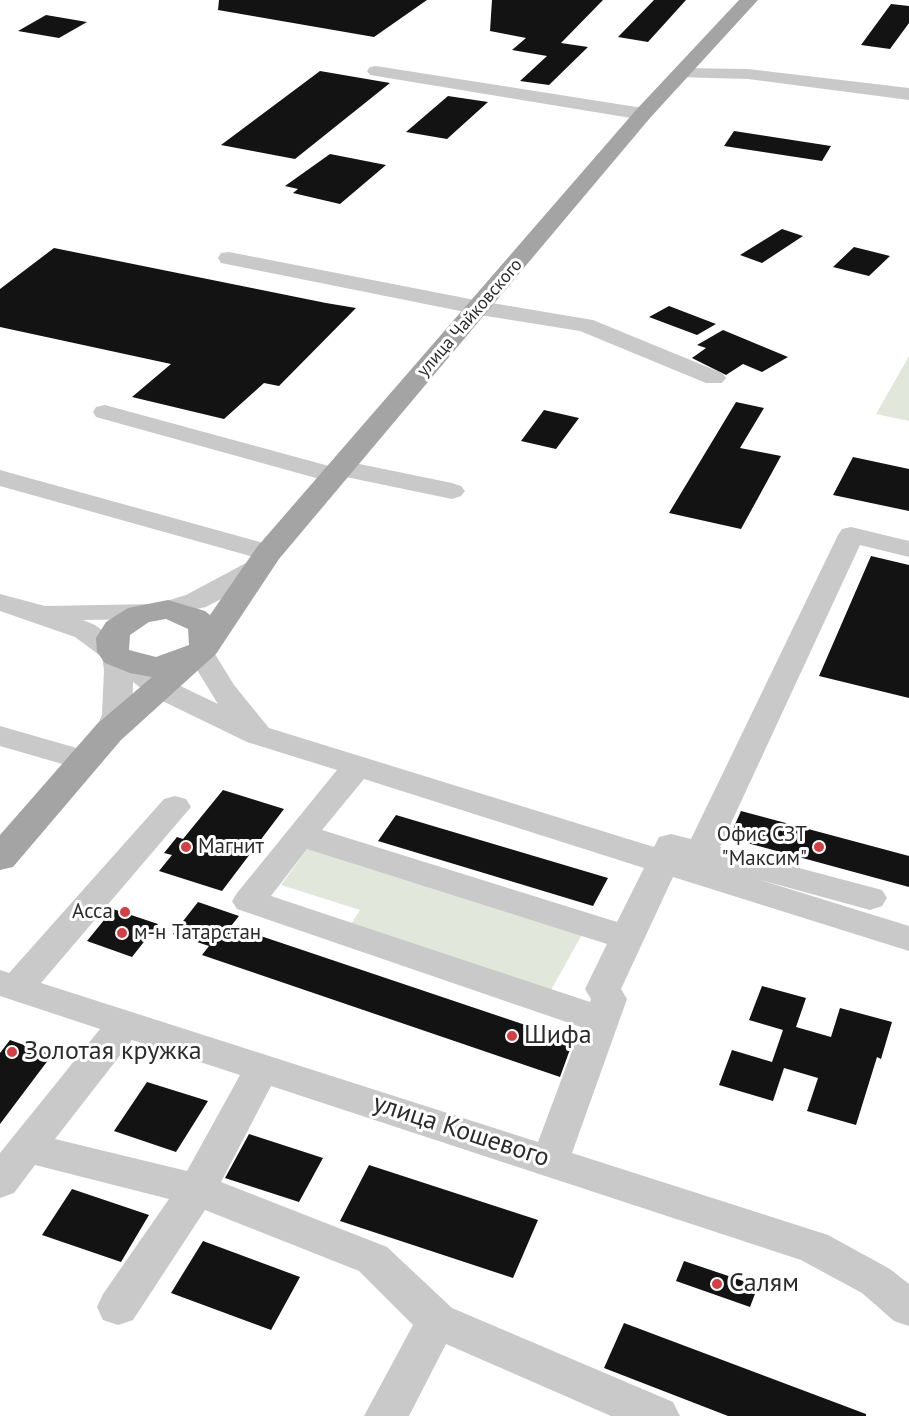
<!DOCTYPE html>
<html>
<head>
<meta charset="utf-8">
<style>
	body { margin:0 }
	canvas { display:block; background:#fff }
</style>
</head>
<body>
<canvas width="909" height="1416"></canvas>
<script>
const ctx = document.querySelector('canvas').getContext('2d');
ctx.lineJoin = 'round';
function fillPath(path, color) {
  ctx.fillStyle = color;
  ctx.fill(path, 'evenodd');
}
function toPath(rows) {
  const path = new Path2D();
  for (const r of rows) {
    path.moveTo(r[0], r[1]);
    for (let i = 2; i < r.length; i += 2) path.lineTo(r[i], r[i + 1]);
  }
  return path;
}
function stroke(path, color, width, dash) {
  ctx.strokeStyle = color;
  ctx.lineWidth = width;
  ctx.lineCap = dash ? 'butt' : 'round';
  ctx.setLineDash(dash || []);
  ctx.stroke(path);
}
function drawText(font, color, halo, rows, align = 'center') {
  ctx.font = font + ' "PT Sans",sans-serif';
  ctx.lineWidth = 6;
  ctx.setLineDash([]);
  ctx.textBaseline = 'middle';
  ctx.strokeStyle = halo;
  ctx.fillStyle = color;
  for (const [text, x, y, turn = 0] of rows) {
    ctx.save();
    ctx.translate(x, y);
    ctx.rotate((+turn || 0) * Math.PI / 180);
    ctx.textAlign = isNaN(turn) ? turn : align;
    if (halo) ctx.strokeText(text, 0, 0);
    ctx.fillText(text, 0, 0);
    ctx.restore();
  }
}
const green = toPath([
	[909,356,909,421,876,414],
	[310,845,584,931,550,992,349,927,360,910,281,885]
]);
const building = toPath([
	[219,0,427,0,374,37,218,10],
	[492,0,603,0,561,43,588,47,549,85,520,81,547,56,512,50,526,38,490,31],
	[654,0,686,0,648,42,618,37],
	[891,4,909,6,909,23,890,49,861,45],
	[46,15,87,22,59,38,18,31],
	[320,71,390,83,295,159,221,145],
	[448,96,488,102,447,139,406,132],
	[734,131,831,146,822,161,724,146],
	[330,154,386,165,340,204,293,193,298,189,285,186],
	[782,229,803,236,762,263,740,255],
	[854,247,890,256,869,276,833,267],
	[54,248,326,303,356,308,279,386,264,383,224,419,132,397,171,364,0,327,0,289],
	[669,306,716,324,697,335,649,317],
	[723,330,788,357,762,372,743,364,726,375,692,358,706,348,697,345],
	[736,402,764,408,740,448,781,456,741,529,669,513],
	[544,410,579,418,556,449,521,441],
	[853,457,909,469,909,511,833,495],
	[871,556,909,565,909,698,819,676],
	[223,790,284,809,222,891,159,871,172,855,164,853,177,837,183,839],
	[741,811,909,856,909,887,729,838],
	[396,815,608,878,593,906,378,841],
	[198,902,239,916,231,926,573,1041,560,1077,202,955,209,946,173,934],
	[113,909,158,924,132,957,87,941],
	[762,986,806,998,796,1027,831,1037,840,1008,892,1022,881,1059,877,1057,856,1125,807,1111,818,1078,784,1068,773,1101,719,1085,732,1050,772,1062,783,1030,749,1020],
	[10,1040,52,1055,0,1124,0,1053],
	[147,1082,208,1101,176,1152,114,1131],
	[249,1134,323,1158,299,1202,225,1178],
	[369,1165,538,1220,513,1278,340,1221],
	[72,1189,149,1215,121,1262,42,1235],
	[203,1241,300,1277,271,1330,171,1293],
	[684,1261,758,1286,750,1307,676,1281],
	[624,1323,866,1414,866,1416,728,1416,604,1368]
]);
const minor = toPath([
	[376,66,643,108,652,114,643,120,370,75,367,71,370,67,376,66],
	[681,68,748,69,909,88,909,100,748,79,675,77,672,73,675,69,681,68],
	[229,252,480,301,593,320,722,373,726,378,722,383,706,383,580,331,480,315,221,263,218,258,221,253,229,252],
	[105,405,329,466,340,460,452,483,461,486,465,491,461,496,452,499,346,477,343,480,334,483,96,417,93,412,96,407,105,405],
	[0,470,278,547,282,553,278,559,268,561,0,486,0,470],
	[851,527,909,541,909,557,860,545,720,847,882,890,887,898,882,906,870,910,757,879,909,926,909,951,673,877,621,989,627,999,572,1153,828,1235,890,1269,909,1284,909,1326,894,1321,862,1293,801,1260,271,1086,221,1182,387,1247,452,1308,673,1402,680,1416,611,1416,446,1344,409,1416,364,1416,413,1325,359,1271,205,1210,133,1320,118,1325,103,1320,97,1307,103,1294,169,1199,35,1165,14,1193,0,1198,0,1153,100,1029,0,996,0,970,9,973,164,799,175,796,186,799,191,807,41,983,538,1142,581,1027,237,909,232,901,237,893,337,770,247,742,150,695,133,682,132,715,124,732,120,739,109,742,98,739,94,732,102,715,104,670,102,657,75,637,0,611,0,594,45,606,157,604,186,595,244,564,254,562,264,564,268,570,264,576,206,607,152,619,83,620,95,625,170,681,218,704,186,652,190,646,200,643,210,646,234,685,269,728,654,847,659,837,671,834,691,839,838,535,842,529,851,527],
	[364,779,644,868,617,922,322,830,364,779],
	[307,849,607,944,585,989,591,999,590,1002,271,896,307,849],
	[132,1040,240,1075,187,1171,55,1139,132,1040],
	[0,726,94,753,98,760,94,767,83,770,0,746,0,726]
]);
const major = toPath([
	[739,0,758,0,650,118,279,559,216,654,121,740,13,867,0,870,0,835,97,724,152,677,130,673,105,663,97,652,96,638,106,622,128,608,168,600,205,611,210,615,257,547,636,110,739,0],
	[166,619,188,629,189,645,156,657,129,650,130,635,149,622,166,619]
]);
const markers = [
	[186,847,6,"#d23f44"],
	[819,847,6,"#d23f44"],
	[125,912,6,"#d23f44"],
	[122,933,6,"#d23f44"],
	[512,1036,6,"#d23f44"],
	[12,1052,6,"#d23f44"],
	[717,1284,6,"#d23f44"]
];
const farStreetnames = [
	["улица Чайковского",470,318,-49]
];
const poiNames = [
	["Офис СЗТ",807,835],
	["\"Максим\"",807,859],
	["Магнит",198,847,"left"],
	["Acca",113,912],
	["м-н Татарстан",134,933,"left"]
];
const nearPoinames = [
	["Шифа",524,1036],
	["Золотая кружка",24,1052],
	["Салям",729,1284]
];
const nearStreetnames = [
	["улица Кошевого",461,1131,18]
];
fillPath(green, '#e1e8db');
fillPath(building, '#131313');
fillPath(minor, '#c9c9c9');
fillPath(major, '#a4a4a4');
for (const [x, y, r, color] of markers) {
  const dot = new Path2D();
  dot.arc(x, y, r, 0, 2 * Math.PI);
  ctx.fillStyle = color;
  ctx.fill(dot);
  stroke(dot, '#fff', 2);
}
drawText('18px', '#2c2c2c', '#fff', farStreetnames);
drawText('21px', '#2c2c2c', '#fff', poiNames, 'right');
drawText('26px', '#2c2c2c', '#fff', nearPoinames, 'left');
drawText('26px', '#2c2c2c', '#fff', nearStreetnames);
</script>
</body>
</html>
